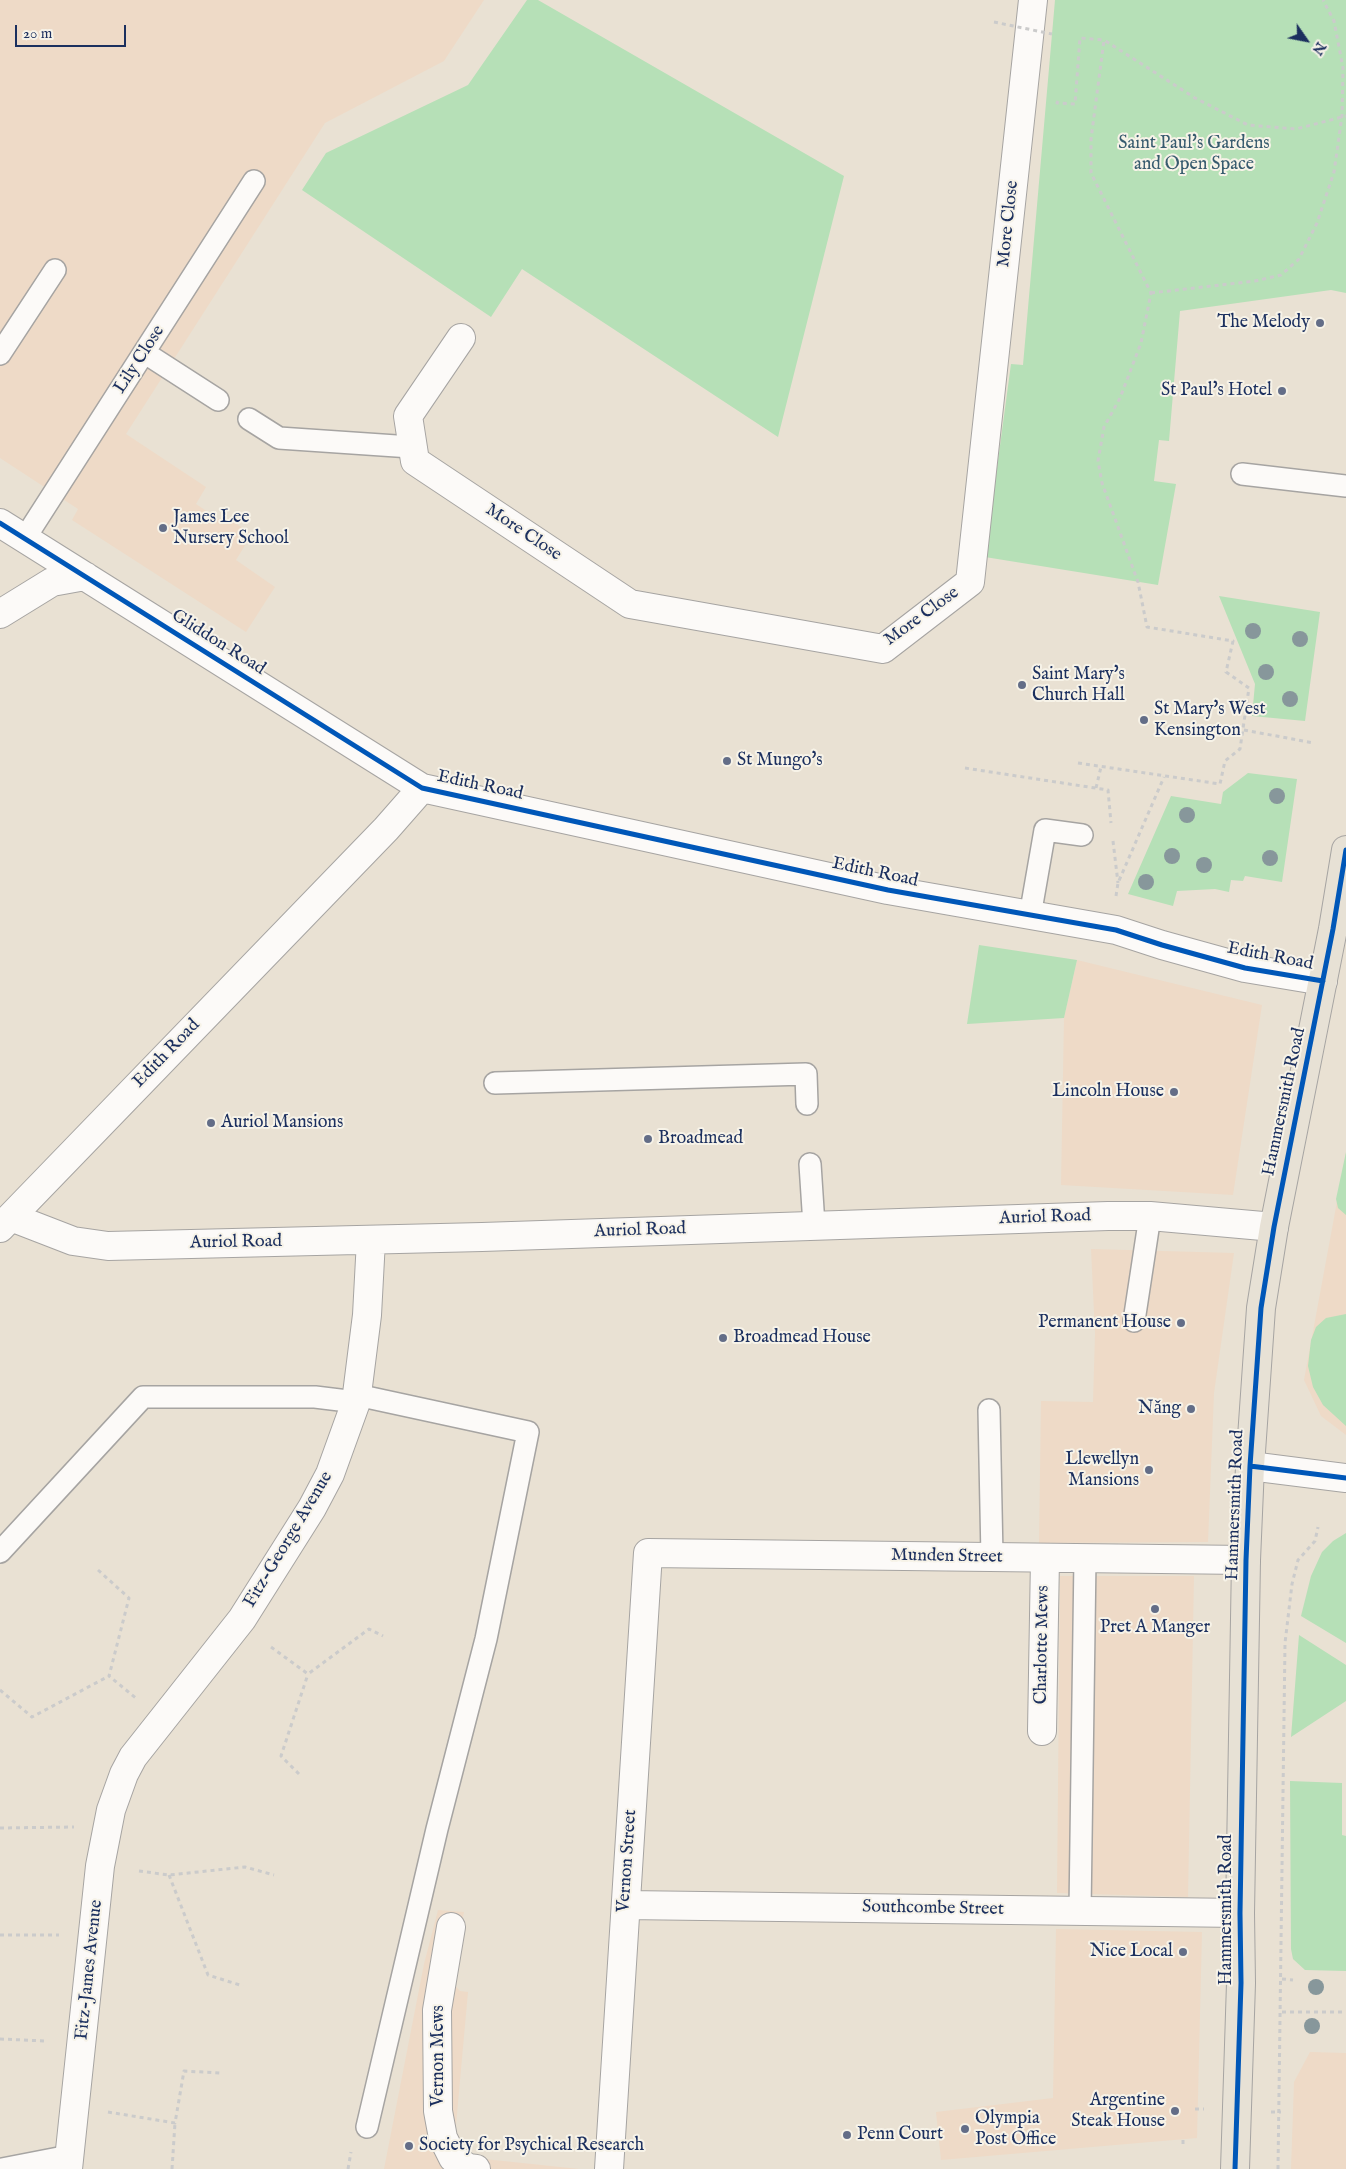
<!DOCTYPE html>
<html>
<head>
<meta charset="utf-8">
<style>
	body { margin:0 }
	#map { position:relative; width:1346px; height:2169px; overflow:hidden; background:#e9e1d3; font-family:"IM FELL English",serif }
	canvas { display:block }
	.north { position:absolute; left:1281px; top:15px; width:50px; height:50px; -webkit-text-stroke:4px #f7f3e8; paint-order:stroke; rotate:123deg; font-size:14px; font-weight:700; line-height:20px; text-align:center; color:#1b2f5e }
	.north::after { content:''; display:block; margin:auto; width:18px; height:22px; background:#1b2f5e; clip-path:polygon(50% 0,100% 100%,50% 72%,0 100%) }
	.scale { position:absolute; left:15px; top:25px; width:111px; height:22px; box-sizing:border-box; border:2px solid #1b2f5e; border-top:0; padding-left:6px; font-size:15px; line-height:18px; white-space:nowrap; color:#1b2f5e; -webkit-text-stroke:4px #f7f3e8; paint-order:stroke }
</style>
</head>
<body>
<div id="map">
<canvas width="1346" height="2169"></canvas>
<div class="north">N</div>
<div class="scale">20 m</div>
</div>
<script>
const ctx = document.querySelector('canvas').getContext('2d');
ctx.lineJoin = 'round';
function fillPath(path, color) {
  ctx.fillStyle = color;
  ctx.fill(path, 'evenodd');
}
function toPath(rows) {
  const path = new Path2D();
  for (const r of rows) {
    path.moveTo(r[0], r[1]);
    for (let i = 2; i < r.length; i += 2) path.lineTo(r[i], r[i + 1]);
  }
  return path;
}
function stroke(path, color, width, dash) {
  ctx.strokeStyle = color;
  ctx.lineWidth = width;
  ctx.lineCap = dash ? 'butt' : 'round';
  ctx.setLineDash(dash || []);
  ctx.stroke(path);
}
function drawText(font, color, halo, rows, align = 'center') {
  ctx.font = font + ' "IM FELL English",serif';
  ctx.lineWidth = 4;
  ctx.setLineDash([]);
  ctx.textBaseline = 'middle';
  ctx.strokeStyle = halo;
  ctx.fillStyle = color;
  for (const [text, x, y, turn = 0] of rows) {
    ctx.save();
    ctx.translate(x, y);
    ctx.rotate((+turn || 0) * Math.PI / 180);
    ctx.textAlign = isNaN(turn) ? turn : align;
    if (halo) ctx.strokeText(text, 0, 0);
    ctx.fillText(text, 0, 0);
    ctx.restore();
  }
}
const built = toPath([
	[0,0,484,0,444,61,325,123,126,434,206,487,196,504,223,522,226,517,252,534,236,560,275,587,246,632,72,520,78,509,0,458],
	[1077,960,1262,1005,1233,1195,1061,1185,1064,1018],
	[1346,1153,1346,1435,1321,1416,1304,1380],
	[1091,1249,1234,1253,1214,1393,1208,1542,1039,1543,1041,1401,1093,1402,1095,1334],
	[1060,1576,1194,1576,1188,1897,1057,1893],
	[438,1910,464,1912,449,1979,460,1991,468,1992,455,2136,460,2150,475,2158,579,2169,384,2169,424,1964],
	[1056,1929,1202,1932,1197,2138,941,2160,936,2112,1053,2098],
	[1310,2052,1346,2053,1346,2169,1291,2169,1294,2082]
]);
const green = toPath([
	[527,0,538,0,844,176,778,437,522,269,491,317,302,190,326,153,468,85],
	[1055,0,1346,0,1346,293,1331,290,1180,311,1169,441,1159,440,1154,481,1176,484,1158,585,985,557,1011,364,1023,365],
	[1219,596,1320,612,1305,721,1252,716,1255,684],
	[1248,773,1297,779,1282,882,1245,876,1243,881,1231,880,1229,892,1215,889,1177,891,1173,906,1128,894,1171,796,1221,804,1223,792],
	[979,945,1077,960,1064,1018,967,1024],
	[1346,1152,1346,1215,1338,1208,1336,1199],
	[1346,1314,1346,1426,1323,1405,1313,1387,1308,1366,1311,1340,1316,1327,1326,1318],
	[1346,1533,1346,1643,1301,1616,1311,1576,1322,1552,1333,1541],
	[1299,1635,1346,1665,1346,1701,1291,1737],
	[1290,1781,1342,1783,1342,1835,1346,1836,1346,1971,1305,1970,1293,1959,1291,1949]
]);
const path = toPath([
	[1058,101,1057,103,1075,104,1080,38,1104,40],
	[1151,293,1255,281,1281,275,1299,259,1317,223,1334,172,1342,116,1343,68,1334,21,1323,0],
	[1244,730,1314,743],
	[1078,763,1220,784,1225,761,1240,749,1249,688,1226,672,1233,641,1147,627,1138,582,1102,483,1098,461,1104,427,1120,398,1141,343,1151,293,1091,173,1091,139,1104,40,1195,98,1248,125,1296,129,1346,116],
	[965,768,1108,790,1111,823],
	[1096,788,1101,767],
	[1113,841,1118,883],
	[1116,896,1118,883,1164,777],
	[98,1570,129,1598,109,1676,137,1699],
	[271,1647,308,1674,369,1629,383,1636],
	[0,1690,32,1717,109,1676],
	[299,1774,281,1756,308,1674],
	[0,1828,74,1827],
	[139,1871,169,1875,245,1867,274,1875],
	[169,1875,208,1975,243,1986],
	[0,1935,59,1935],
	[1282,1979,1293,1980],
	[1282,2012,1346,2012],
	[0,2039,46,2041],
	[1195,2109,1204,2109],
	[108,2112,175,2123,184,2071,220,2073],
	[1271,2112,1281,2112],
	[1183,2140,1183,2145],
	[172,2169,175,2123],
	[348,2169,351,2152],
	[1278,2169,1285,1643,1292,1584,1298,1560,1315,1541,1318,1527]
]);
const service = toPath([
	[145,353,218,400],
	[0,354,55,270],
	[249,419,279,438,411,447],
	[1242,474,1346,486],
	[25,538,254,181],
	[1030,916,1045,830,1082,835],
	[495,1083,806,1074,807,1104],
	[810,1164,814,1225],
	[1134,1321,1150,1216],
	[357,1395,528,1432,486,1639,437,1829,367,2127],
	[989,1410,992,1557],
	[0,1552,143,1397,315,1397,356,1402],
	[1080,1911,1085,1558],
	[2,2169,69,2156]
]);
const minor = toPath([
	[461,338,408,416,415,461,630,604,883,649,970,582,1033,0],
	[0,523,422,788,888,890,1116,930,1162,945,1245,968,1323,981],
	[0,614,52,582,85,576],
	[11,1217,73,1241,108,1246,482,1237,1108,1216,1150,1216,1274,1227],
	[0,1228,386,829,422,788],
	[1250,1466,1346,1478],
	[1042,1731,1045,1558],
	[626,1905,1240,1913],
	[451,1927,437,2010,438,2111,443,2138,453,2158,468,2168,476,2169],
	[68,2169,100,1866,111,1810,124,1774,133,1757,242,1619,312,1508,330,1474,356,1402,367,1315,371,1240],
	[609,2169,648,1553,1246,1560]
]);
const primary = toPath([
	[1235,2169,1241,1983,1240,1913,1246,1560,1250,1466,1261,1308,1274,1227,1333,929,1346,850]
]);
const pathBridge = toPath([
	[994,22,1052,34]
]);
const cycleway = toPath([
	[0,523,422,788,888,890,1116,930,1162,945,1245,968,1323,981],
	[1250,1466,1346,1478],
	[1235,2169,1241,1983,1240,1913,1246,1560,1250,1466,1261,1308,1274,1227,1333,929,1346,850]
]);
const trees = [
	[1253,631],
	[1300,639],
	[1266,672],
	[1290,699],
	[1277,796],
	[1187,815],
	[1172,856],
	[1270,858],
	[1204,865],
	[1146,882],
	[1316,1987],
	[1312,2026]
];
const markers = [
	[1320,323,5,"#636d87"],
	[1282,391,5,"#636d87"],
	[163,528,5,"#636d87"],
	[1022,685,5,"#636d87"],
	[1144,720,5,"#636d87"],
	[727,761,5,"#636d87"],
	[1174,1092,5,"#636d87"],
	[211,1123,5,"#636d87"],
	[648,1139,5,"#636d87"],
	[1181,1323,5,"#636d87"],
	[723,1338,5,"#636d87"],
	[1191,1409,5,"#636d87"],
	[1149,1470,5,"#636d87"],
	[1155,1609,5,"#636d87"],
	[1183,1952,5,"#636d87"],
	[1175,2111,5,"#636d87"],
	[965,2129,5,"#636d87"],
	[847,2135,5,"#636d87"],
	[409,2146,5,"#636d87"]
];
const parkNames = [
	["Saint Paul's Gardens",1194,144],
	["and Open Space",1194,165]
];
const streetNames = [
	["More Close",1009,224,-84],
	["Lily Close",140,360,-57],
	["More Close",523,533,34],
	["More Close",922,617,-36],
	["Gliddon Road",218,643,32],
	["Edith Road",480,786,12],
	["Edith Road",875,873,12],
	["Edith Road",1270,957,11],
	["Edith Road",167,1054,-46],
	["Hammersmith Road",1285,1102,-78],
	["Auriol Road",1045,1218,-2],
	["Auriol Road",640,1231,-2],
	["Auriol Road",236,1243,-1],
	["Hammersmith Road",1236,1505,-88],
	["Fitz-George Avenue",289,1540,-59],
	["Munden Street",947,1557,1],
	["Charlotte Mews",1043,1645,-89],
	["Vernon Street",628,1861,-86],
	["Southcombe Street",933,1909,1],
	["Hammersmith Road",1227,1910,-90],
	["Fitz-James Avenue",90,1970,-84],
	["Vernon Mews",439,2056,-90]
];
const poiNames = [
	["The Melody",1310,323,"right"],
	["St Paul's Hotel",1272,391,"right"],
	["James Lee",173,518],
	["Nursery School",173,539],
	["Saint Mary's",1032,675],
	["Church Hall",1032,696],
	["St Mary's West",1154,710],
	["Kensington",1154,731],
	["St Mungo's",737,761],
	["Lincoln House",1164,1092,"right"],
	["Auriol Mansions",221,1123],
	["Broadmead",658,1139],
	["Permanent House",1171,1323,"right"],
	["Broadmead House",733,1338],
	["Nǎng",1181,1409,"right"],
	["Llewellyn",1139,1460,"right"],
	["Mansions",1139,1481,"right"],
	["Pret A Manger",1155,1628,"center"],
	["Nice Local",1173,1952,"right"],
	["Argentine",1165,2101,"right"],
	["Steak House",1165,2122,"right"],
	["Olympia",975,2119],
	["Post Office",975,2140],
	["Penn Court",857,2135],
	["Society for Psychical Research",419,2146]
];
fillPath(built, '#eedac7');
fillPath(green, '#b6e0b7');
stroke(service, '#a6a4a2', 24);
stroke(minor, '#a6a4a2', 30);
stroke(primary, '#a6a4a2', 30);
stroke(path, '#cbcbcb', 3, [4, 4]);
stroke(service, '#fcfaf8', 21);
stroke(minor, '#fcfaf8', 28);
stroke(primary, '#e7e1d5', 28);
stroke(pathBridge, '#cbcbcb', 3, [4, 4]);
stroke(cycleway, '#0057b8', 5);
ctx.fillStyle = '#87979b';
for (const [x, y] of trees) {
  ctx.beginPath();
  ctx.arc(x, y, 8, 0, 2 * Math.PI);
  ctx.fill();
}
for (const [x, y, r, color] of markers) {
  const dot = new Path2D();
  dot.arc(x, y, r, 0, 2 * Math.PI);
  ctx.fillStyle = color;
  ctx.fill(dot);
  stroke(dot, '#f7f3e8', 2);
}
drawText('18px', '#375b6e', '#f7f3e8', parkNames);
drawText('18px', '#1b2f5e', '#f7f3e8', streetNames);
drawText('18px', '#1b2f5e', '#f7f3e8', poiNames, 'left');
</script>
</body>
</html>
